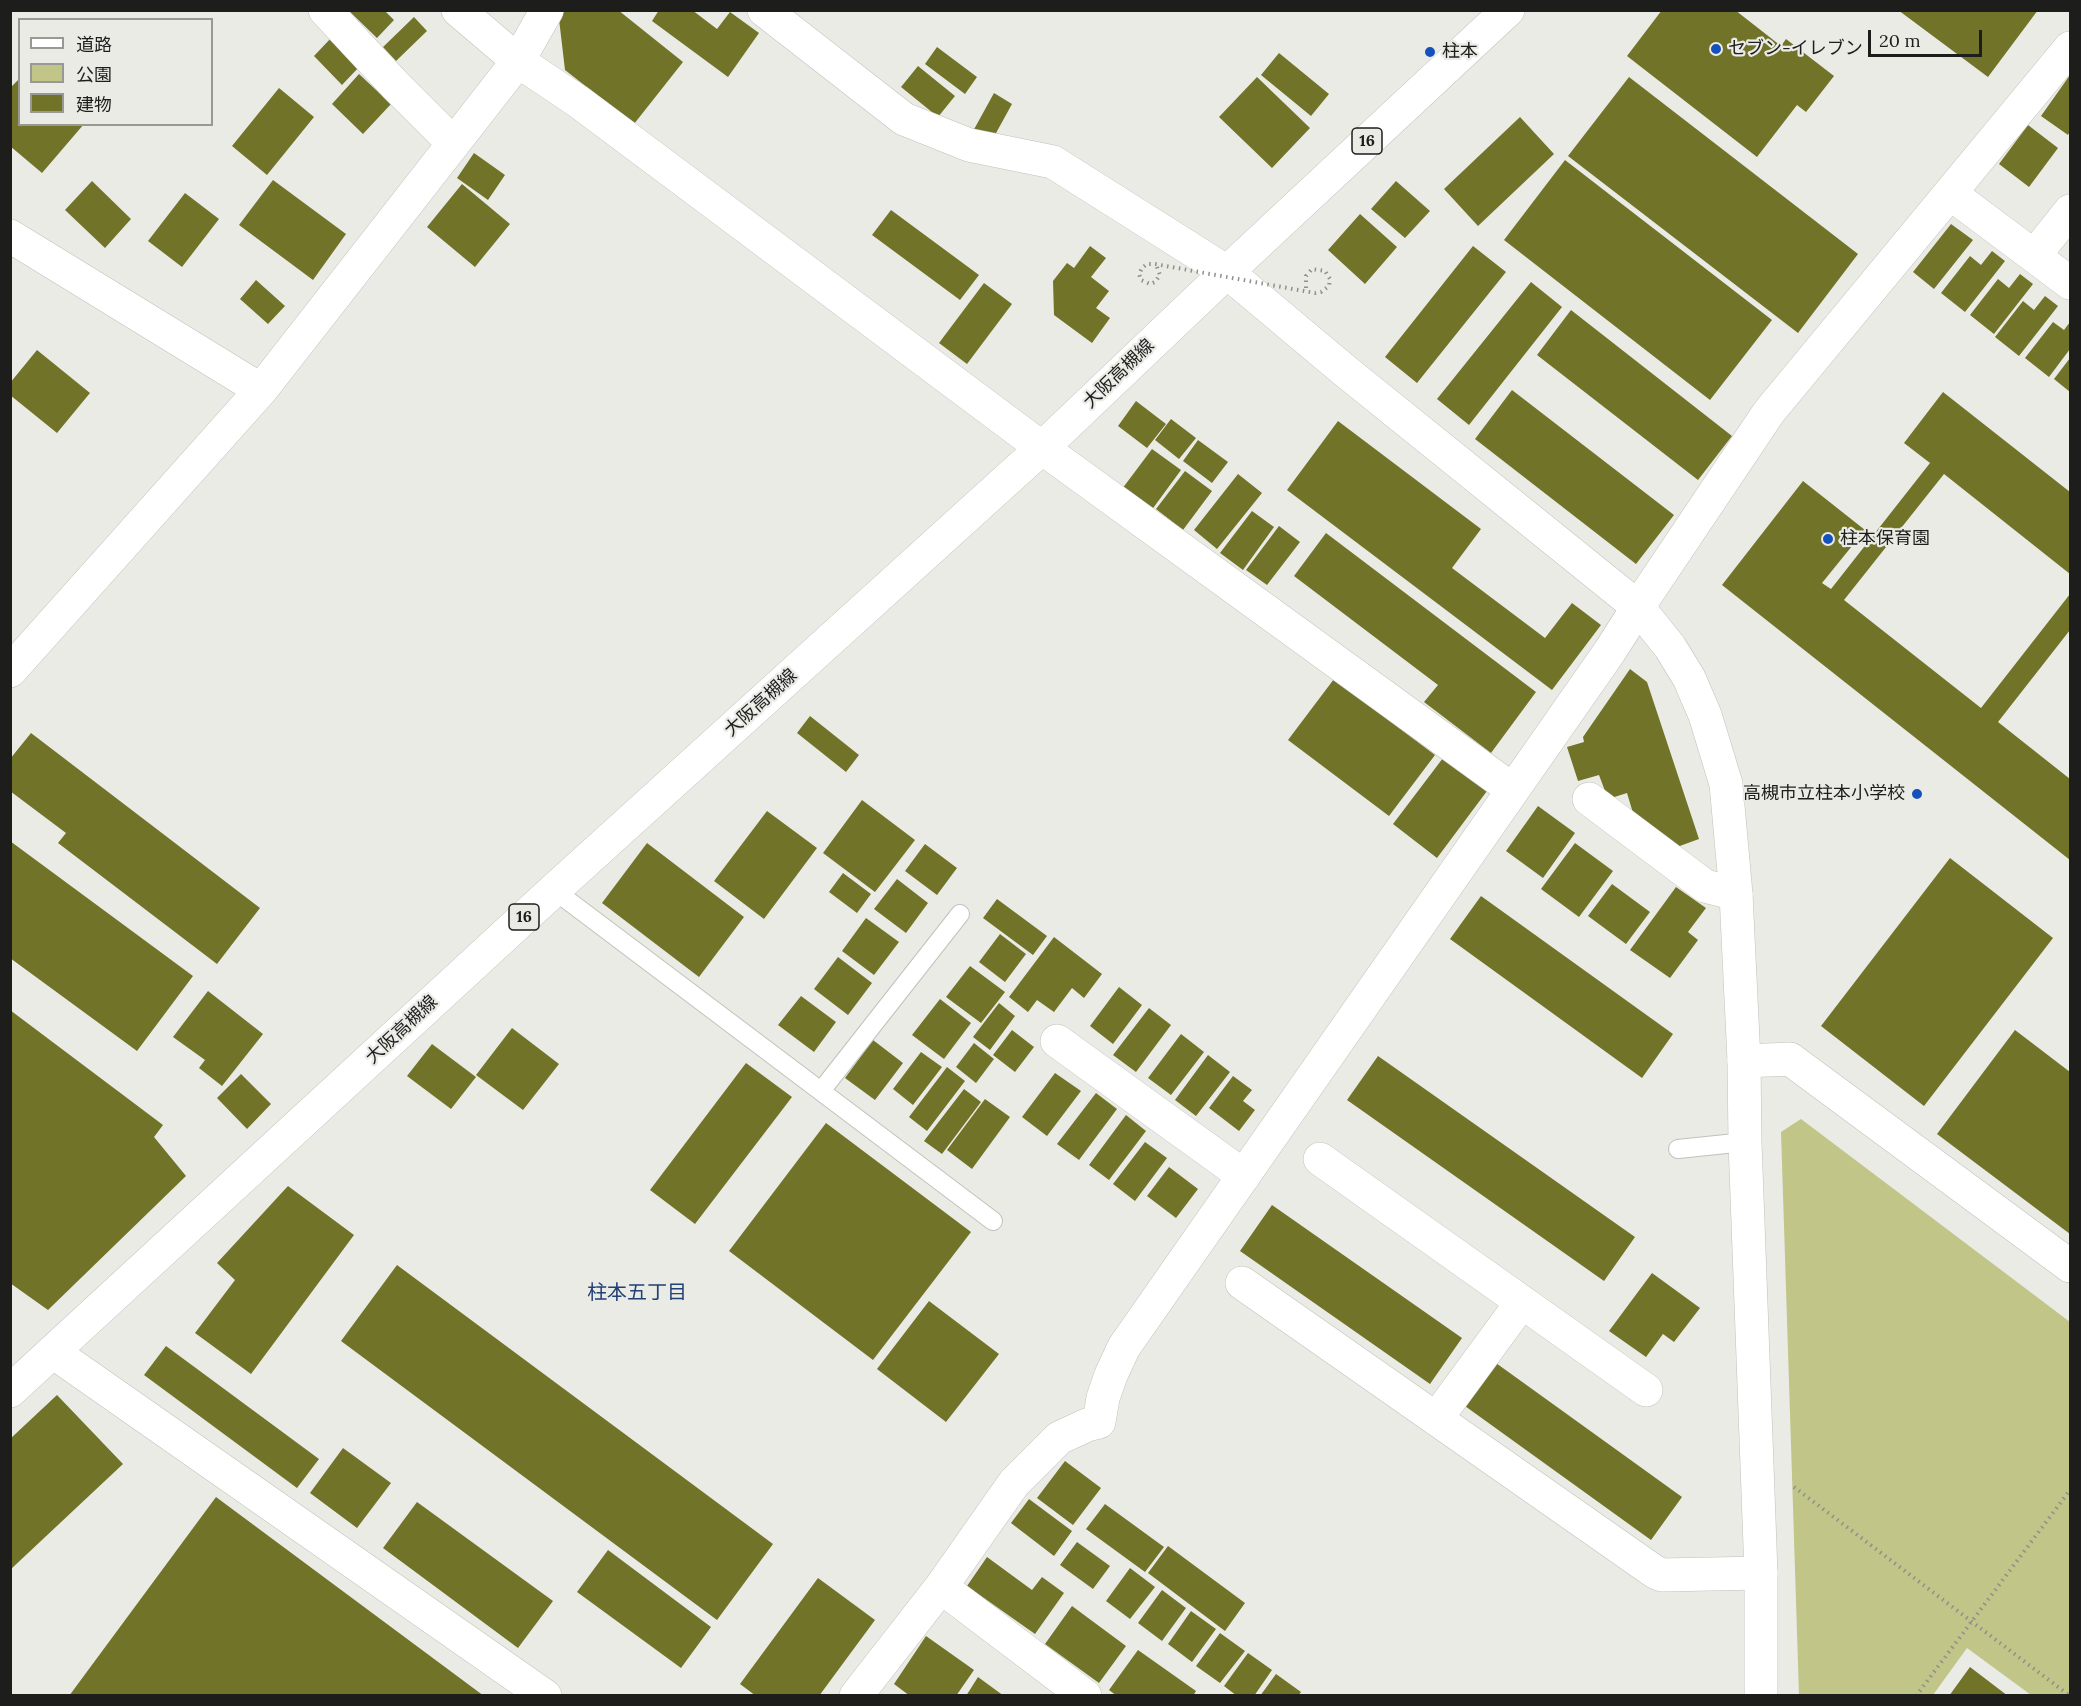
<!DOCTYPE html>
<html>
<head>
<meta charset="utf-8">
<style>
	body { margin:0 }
	#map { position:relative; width:2081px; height:1706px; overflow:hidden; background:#eaebe5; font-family:Lora,"Noto Sans JP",serif }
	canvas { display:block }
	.frame { position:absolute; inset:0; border:12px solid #1d1d1c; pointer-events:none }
	.legend { position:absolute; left:18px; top:18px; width:195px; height:108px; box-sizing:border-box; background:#eaebe5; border:2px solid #989995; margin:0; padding:8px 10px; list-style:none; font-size:18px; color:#1d1d1c }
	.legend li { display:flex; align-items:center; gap:12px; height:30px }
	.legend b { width:30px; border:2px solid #989995 }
	.scale { position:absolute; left:1868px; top:30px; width:114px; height:27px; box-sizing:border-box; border:3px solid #1d1d1c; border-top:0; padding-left:8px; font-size:18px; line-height:21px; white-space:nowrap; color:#1d1d1c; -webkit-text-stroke:4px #eaebe5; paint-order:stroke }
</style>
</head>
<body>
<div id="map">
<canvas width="2081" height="1706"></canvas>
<div class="frame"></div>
<ul class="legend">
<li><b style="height:8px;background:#fff"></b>道路</li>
<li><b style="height:16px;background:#c1c588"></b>公園</li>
<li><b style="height:16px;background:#717329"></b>建物</li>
</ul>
<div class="scale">20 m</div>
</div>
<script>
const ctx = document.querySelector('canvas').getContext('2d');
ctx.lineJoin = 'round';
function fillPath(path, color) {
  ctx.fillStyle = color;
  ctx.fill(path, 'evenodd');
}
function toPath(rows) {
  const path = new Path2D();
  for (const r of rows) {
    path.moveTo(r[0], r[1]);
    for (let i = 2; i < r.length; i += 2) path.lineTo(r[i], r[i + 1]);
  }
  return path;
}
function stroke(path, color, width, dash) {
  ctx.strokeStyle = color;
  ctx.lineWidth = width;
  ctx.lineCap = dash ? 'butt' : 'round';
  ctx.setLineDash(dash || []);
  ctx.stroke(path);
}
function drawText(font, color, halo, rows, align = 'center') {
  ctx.font = font + ' Lora,"Noto Sans JP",serif';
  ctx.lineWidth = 4.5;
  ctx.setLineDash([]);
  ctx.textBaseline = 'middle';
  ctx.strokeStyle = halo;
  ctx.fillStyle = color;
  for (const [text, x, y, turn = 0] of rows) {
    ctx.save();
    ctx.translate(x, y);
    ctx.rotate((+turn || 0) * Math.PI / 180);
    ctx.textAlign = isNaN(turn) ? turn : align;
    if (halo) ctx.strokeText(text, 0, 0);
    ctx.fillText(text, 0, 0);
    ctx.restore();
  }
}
const green = toPath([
	[1801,1119,2070,1322,2070,1695,2031,1695,1967,1648,1933,1695,1799,1695,1781,1132]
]);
const building = toPath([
	[348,10,384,10,394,20,377,38],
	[565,10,618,10,683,62,634,124,565,70,559,19],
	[659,10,692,10,717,29,730,12,759,33,728,77,652,21],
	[1662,10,1735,10,1781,46,1786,39,1834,76,1806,112,1797,105,1757,157,1627,56],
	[1898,10,2038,10,1988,77],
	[414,17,427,31,396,61,383,47],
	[332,37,360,66,342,85,314,56],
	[937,47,977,77,965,94,925,64],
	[1279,53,1329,94,1311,116,1261,75],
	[918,66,955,96,938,117,901,87],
	[359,74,391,104,363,134,332,104],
	[2070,75,2070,131,2068,135,2041,116],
	[1257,77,1310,128,1272,168,1219,117],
	[1629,77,1858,254,1798,333,1568,156],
	[20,78,20,124,84,124,42,173,10,146,10,88],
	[279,88,314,117,267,175,232,146],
	[994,93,1012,104,990,144,972,133],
	[1520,117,1554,154,1478,226,1444,189],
	[2028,125,2058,148,2029,187,1999,164],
	[474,153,505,175,488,200,457,178],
	[1565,160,1772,320,1710,400,1504,240],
	[273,180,346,234,313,280,239,225],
	[92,181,131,219,105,248,65,210],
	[1396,181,1430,211,1405,238,1371,209],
	[462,184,510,224,475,267,427,227],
	[185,193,219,219,182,267,148,241],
	[891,210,979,275,960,300,872,235],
	[1360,214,1397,247,1365,284,1328,250],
	[1951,224,1973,240,1934,289,1913,272],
	[1090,246,1106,258,1091,277,1109,291,1096,308,1110,318,1092,343,1054,315,1053,281,1067,263,1074,268],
	[1473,246,1506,272,1417,383,1385,357],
	[1992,251,2005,261,1965,312,1941,293,1970,256,1981,265],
	[2020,274,2033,284,1994,334,1970,315,1998,279,2009,288],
	[256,280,285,306,268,324,240,299],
	[1531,282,1562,307,1469,425,1437,399],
	[984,283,1012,304,967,364,939,343],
	[2045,296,2058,306,2019,356,1995,337,2023,301,2034,310],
	[1571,310,1732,436,1698,480,1537,355],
	[2053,322,2064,330,2070,322,2070,349,2049,377,2025,358],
	[37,350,90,393,57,433,10,395,10,383],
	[2070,358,2070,392,2054,379],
	[1512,390,1674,515,1636,564,1475,439],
	[1943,392,2070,492,2070,574,1944,474,1844,600,1981,708,2070,594,2070,630,1998,722,2070,779,2070,860,1722,585,1803,481,1865,530,1822,583,1831,589,1930,463,1904,443],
	[1136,401,1166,424,1147,448,1118,426],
	[1171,419,1196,438,1179,459,1155,440],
	[1338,421,1481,529,1452,568,1545,638,1572,603,1601,625,1552,690,1287,490],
	[1198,440,1228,462,1212,483,1183,461],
	[1152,449,1181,470,1151,511,1122,489],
	[1185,471,1212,491,1183,530,1156,509],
	[1238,474,1262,493,1217,549,1194,530],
	[1252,511,1274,527,1243,570,1220,553],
	[1279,526,1300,542,1267,585,1246,570],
	[1326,533,1536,692,1491,753,1424,702,1438,685,1294,576],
	[1630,669,1647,682,1699,839,1677,847,1636,823,1627,793,1608,799,1599,775,1578,781,1567,747,1584,742,1583,737],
	[1334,679,1435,755,1389,816,1288,740],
	[810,716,859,755,846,772,797,733],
	[31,733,260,908,217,964,58,843,66,833,10,791,10,759],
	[1443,758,1487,791,1437,858,1393,824],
	[862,800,915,840,875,892,823,853],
	[1538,806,1575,833,1543,878,1506,851],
	[767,811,817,848,764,919,714,881],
	[10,841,193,976,137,1051,10,958],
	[647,843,744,917,699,977,602,903],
	[1575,843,1613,871,1579,917,1541,889],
	[925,844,957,868,937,895,905,871],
	[1950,858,2053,938,1924,1106,1821,1026],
	[843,873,871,894,857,913,829,892],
	[897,879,928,903,906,933,874,909],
	[1612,884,1650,912,1626,944,1588,916],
	[1676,887,1706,908,1688,932,1698,940,1670,978,1630,950],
	[1481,896,1673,1034,1642,1078,1450,939],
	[997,899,1047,936,1033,955,983,918],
	[866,918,899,942,874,975,842,951],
	[1000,934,1026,954,1005,982,979,962],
	[1054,937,1102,974,1084,998,1072,988,1054,1012,1037,1000,1028,1012,1009,997],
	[838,957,872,983,848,1015,814,989],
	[970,966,1005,992,981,1023,946,997],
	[1119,987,1142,1005,1113,1044,1090,1026],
	[208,991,263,1034,222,1086,199,1068,205,1060,173,1037],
	[801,996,836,1022,814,1052,778,1025],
	[940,999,971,1023,944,1059,912,1035],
	[999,1003,1015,1016,990,1050,973,1037],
	[1149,1008,1171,1025,1136,1072,1113,1055],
	[10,1010,163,1125,154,1137,186,1176,48,1310,10,1283],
	[512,1028,559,1064,523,1110,476,1075],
	[1012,1030,1034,1047,1015,1072,993,1055],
	[2015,1030,2070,1072,2070,1234,1937,1134],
	[1181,1034,1204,1052,1171,1095,1148,1078],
	[873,1040,903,1063,875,1100,845,1078],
	[974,1043,994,1059,976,1083,956,1067],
	[432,1044,476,1077,451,1109,407,1076],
	[921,1052,942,1067,913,1105,893,1089],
	[1208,1055,1230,1072,1196,1116,1175,1100],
	[1378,1056,1635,1237,1604,1281,1347,1100],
	[746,1063,792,1097,695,1224,650,1190],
	[947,1067,965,1081,927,1131,909,1117],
	[1055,1073,1081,1091,1047,1136,1022,1117],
	[241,1074,271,1104,247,1129,217,1098],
	[1233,1076,1252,1090,1243,1101,1255,1110,1239,1131,1209,1108],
	[964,1089,981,1102,942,1154,924,1141],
	[1096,1093,1117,1109,1079,1160,1057,1144],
	[985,1099,1010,1117,972,1169,947,1150],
	[1126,1115,1146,1131,1109,1180,1089,1165],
	[826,1123,971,1232,873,1360,729,1251],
	[1145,1142,1167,1158,1135,1201,1113,1184],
	[1169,1167,1198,1189,1176,1218,1147,1196],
	[288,1186,354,1235,251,1374,195,1333,235,1280,217,1263],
	[1272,1205,1462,1338,1430,1384,1240,1251],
	[397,1265,773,1544,717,1620,341,1341],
	[1652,1273,1700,1308,1674,1342,1663,1334,1646,1357,1609,1331],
	[929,1301,999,1354,946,1422,877,1369],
	[166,1346,319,1459,297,1488,144,1375],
	[1489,1358,1682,1497,1651,1540,1458,1401],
	[57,1395,123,1464,10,1570,10,1439],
	[343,1448,391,1483,357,1528,310,1493],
	[1065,1461,1101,1488,1073,1525,1037,1498],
	[216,1497,484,1696,69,1696],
	[1029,1499,1072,1531,1054,1556,1011,1523],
	[417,1502,553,1601,518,1648,383,1548],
	[1105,1504,1164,1547,1145,1572,1086,1529],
	[1077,1542,1110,1566,1093,1589,1060,1565],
	[1168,1546,1245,1603,1225,1631,1148,1573],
	[608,1550,711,1627,681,1668,577,1592],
	[987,1557,1032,1590,1042,1577,1064,1593,1035,1634,967,1586],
	[1130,1568,1155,1587,1130,1619,1106,1601],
	[818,1578,875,1620,819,1696,756,1696,740,1684],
	[1162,1590,1186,1608,1162,1641,1138,1623],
	[1072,1606,1126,1646,1099,1683,1045,1644],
	[1191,1611,1216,1629,1192,1662,1168,1644],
	[1220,1633,1245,1651,1220,1683,1196,1666],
	[926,1636,974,1670,956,1696,910,1696,894,1684],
	[1138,1650,1196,1691,1193,1696,1117,1696,1109,1690],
	[1248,1653,1272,1670,1254,1696,1237,1696,1224,1686],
	[1970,1667,2008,1696,1949,1696],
	[1276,1674,1301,1692,1298,1696,1260,1696],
	[978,1677,1004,1696,966,1696]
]);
const path = toPath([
	[1794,1487,2070,1696],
	[1916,1696,2070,1490]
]);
const lane = toPath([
	[554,890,993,1221],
	[821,1091,960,914],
	[1678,1149,1745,1142]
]);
const street = toPath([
	[325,10,395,85,453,143],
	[458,10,518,61,579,102,1042,448,1513,790],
	[764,10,904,119,969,145,1053,162,1227,272],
	[1951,194,2070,283],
	[10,236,261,390,518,61,547,10],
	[2034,256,2070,211],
	[10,671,261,390],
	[1589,799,1705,886,1736,894],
	[1057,1041,1244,1176],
	[1744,1061,1790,1059,2070,1266],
	[1320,1159,1646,1390],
	[1242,1283,1655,1572,1662,1575,1761,1573],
	[53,1352,545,1696],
	[1436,1419,1522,1302],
	[941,1587,1085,1696],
	[856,1696,941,1587,1014,1483,1059,1438,1087,1425,1099,1422,1103,1398,1111,1375,1124,1347,1610,651,1638,607,1769,412,2070,48]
]);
const secondary = toPath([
	[1227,272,1344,370,1638,607,1670,647,1689,678,1705,715,1726,784,1736,894,1744,1061,1745,1142,1761,1573,1761,1696]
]);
const primary = toPath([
	[10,1391,554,890,1042,448,1227,272,1508,10]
]);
const pathBridge = toPath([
	[1157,267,1160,275,1155,282,1150,284,1141,280,1139,274,1142,268,1147,264,1155,264,1315,293,1321,292,1329,286,1330,279,1325,271,1312,269,1306,276,1306,289]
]);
const markers = [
	[1716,49,6,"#1451bd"],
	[1430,52,6,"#1451bd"],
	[1828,539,6,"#1451bd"],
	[1917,794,6,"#1451bd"]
];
const shields = [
	[1367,141,30],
	[524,917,30]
];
const shieldNames = [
	["16",1367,141],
	["16",524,917]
];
const poiNames = [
	["セブン-イレブン",1728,49],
	["柱本",1442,52],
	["柱本保育園",1840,539],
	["高槻市立柱本小学校",1905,794,"right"]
];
const streetNames = [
	["大阪高槻線",1119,374,-44],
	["大阪高槻線",761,703,-42],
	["大阪高槻線",402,1030,-43]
];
const neighbourhoodNames = [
	["柱本五丁目",637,1293]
];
fillPath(green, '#c1c588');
fillPath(building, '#717329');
stroke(lane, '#c1c1bc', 20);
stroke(street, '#c1c1bc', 34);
stroke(secondary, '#c1c1bc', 34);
stroke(primary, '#c1c1bc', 34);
stroke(path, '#8f8f8c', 4, [1.5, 4.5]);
stroke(lane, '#fff', 18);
stroke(street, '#fff', 33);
stroke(secondary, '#fff', 33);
stroke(primary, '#fff', 33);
stroke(pathBridge, '#8f8f8c', 4, [1.5, 4.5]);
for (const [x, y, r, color] of markers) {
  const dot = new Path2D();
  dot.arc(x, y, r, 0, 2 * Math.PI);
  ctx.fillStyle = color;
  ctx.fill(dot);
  stroke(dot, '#eaebe5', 2);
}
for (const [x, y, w] of shields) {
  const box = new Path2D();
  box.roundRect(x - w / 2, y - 13, w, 26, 4.5);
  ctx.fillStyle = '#eaebe5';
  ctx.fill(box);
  stroke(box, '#1d1d1c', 1.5);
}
drawText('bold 16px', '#1d1d1c', null, shieldNames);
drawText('18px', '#1d1d1c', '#eaebe5', poiNames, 'left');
drawText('18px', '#1d1d1c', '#eaebe5', streetNames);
drawText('20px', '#224177', '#eaebe5', neighbourhoodNames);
</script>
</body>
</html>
